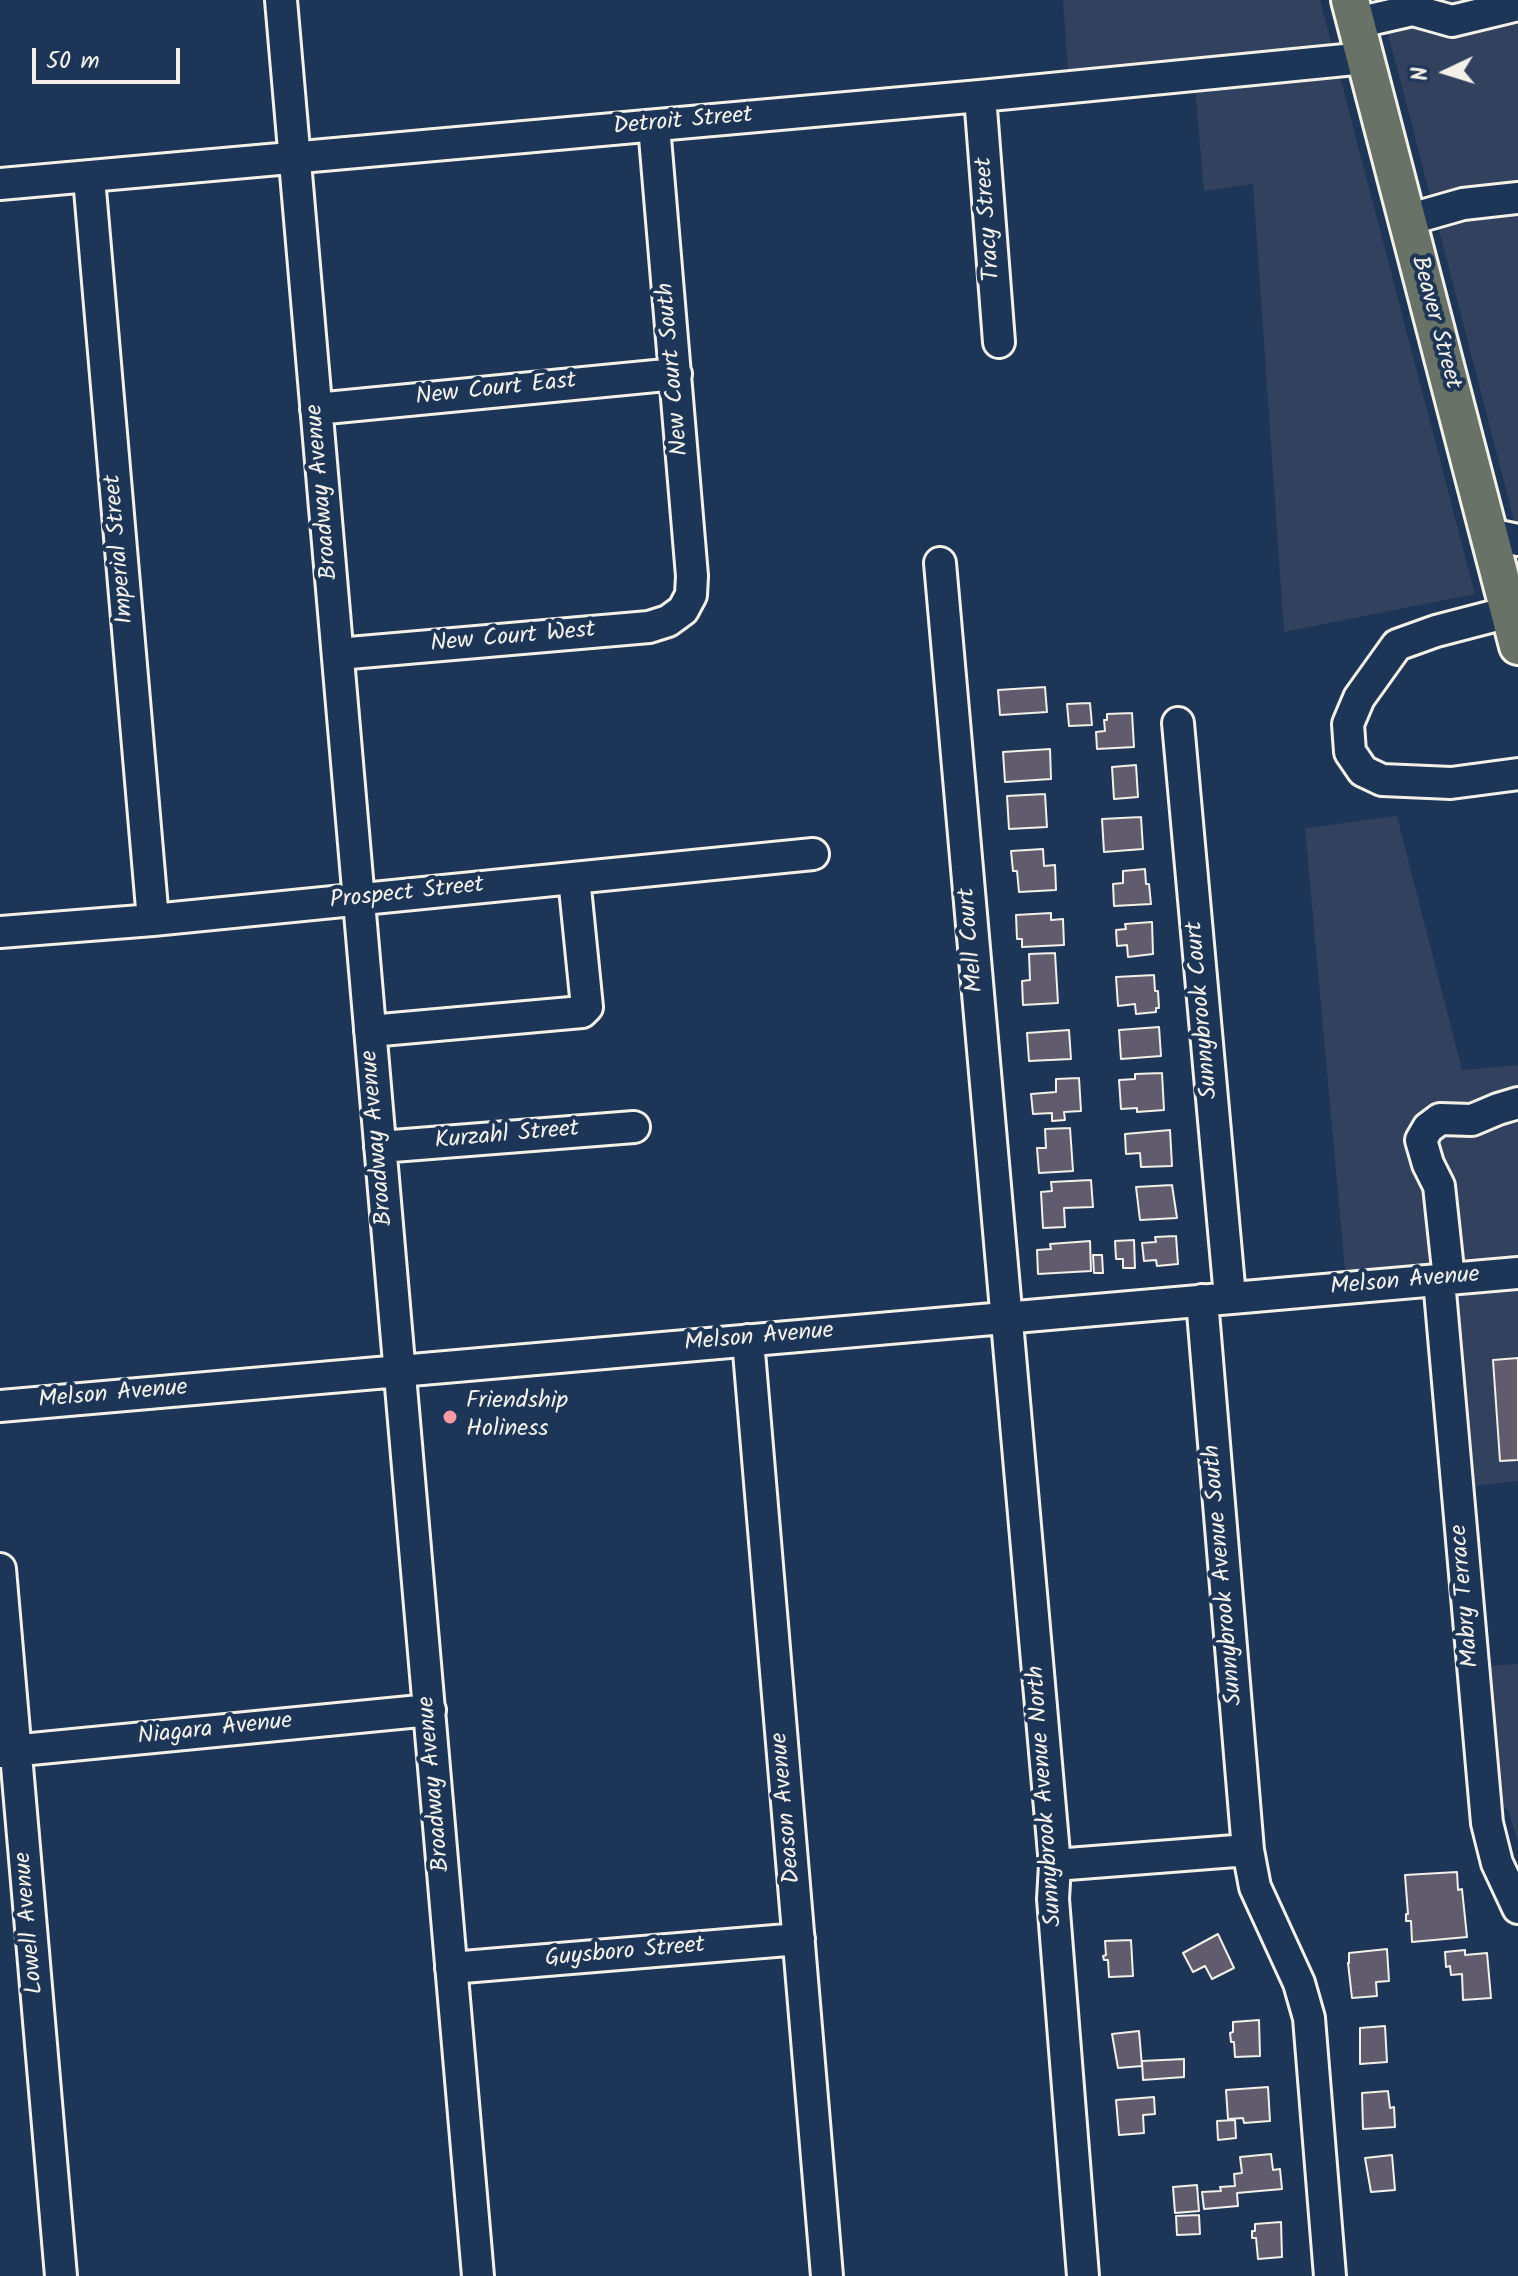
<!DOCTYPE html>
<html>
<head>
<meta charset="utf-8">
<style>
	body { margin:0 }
	#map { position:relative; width:1518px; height:2276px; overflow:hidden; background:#1d3557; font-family:Kalam,sans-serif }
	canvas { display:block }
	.north { position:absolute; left:1406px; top:32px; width:80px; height:80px; -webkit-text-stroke:6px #1d3557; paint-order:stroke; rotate:266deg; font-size:22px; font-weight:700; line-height:32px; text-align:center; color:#f4f1e8 }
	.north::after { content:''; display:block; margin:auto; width:28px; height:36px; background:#f4f1e8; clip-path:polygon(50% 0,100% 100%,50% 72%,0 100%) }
	.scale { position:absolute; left:32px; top:48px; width:148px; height:36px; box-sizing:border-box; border:4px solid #f4f1e8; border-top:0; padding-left:10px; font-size:24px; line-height:28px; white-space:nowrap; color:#f4f1e8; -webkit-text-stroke:6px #1d3557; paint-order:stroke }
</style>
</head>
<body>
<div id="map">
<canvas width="1518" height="2276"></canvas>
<div class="north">N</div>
<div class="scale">50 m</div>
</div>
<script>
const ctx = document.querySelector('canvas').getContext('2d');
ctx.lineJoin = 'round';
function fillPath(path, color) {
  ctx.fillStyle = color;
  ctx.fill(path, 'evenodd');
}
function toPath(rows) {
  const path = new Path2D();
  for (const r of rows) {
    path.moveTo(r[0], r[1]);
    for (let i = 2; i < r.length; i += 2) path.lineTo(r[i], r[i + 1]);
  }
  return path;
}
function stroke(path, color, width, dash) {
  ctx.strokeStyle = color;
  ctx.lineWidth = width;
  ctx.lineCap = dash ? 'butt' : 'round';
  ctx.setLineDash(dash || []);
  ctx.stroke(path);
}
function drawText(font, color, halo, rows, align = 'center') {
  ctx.font = font + ' Kalam,sans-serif';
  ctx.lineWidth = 8;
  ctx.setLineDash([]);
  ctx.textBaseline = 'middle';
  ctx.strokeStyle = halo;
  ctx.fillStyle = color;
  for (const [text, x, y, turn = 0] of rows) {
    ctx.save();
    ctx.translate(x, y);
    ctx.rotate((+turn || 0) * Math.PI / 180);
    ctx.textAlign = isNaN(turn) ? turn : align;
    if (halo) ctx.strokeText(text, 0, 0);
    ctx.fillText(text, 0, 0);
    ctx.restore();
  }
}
const built = toPath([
	[1063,0,1320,0,1475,594,1284,632,1253,184,1204,191,1195,88,1070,100],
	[1379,0,1518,0,1518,536,1401,83],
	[1397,816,1462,1070,1518,1065,1518,1256,1345,1271,1305,828],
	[1518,1291,1518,1481,1465,1487,1450,1297],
	[1518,1664,1518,1842,1508,1810,1494,1798,1481,1666]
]);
const building = toPath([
	[1045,687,1047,712,1000,715,998,690,1045,687],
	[1090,703,1092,725,1069,726,1067,704,1090,703],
	[1132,713,1134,747,1097,749,1096,732,1105,731,1104,720,1107,720,1107,714,1132,713],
	[1050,749,1051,779,1005,782,1003,752,1050,749],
	[1136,765,1138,797,1114,799,1112,767,1136,765],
	[1045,794,1047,827,1009,829,1007,796,1045,794],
	[1141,817,1143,849,1104,852,1102,819,1141,817],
	[1043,849,1044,866,1055,865,1056,890,1019,892,1017,871,1013,871,1011,851,1043,849],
	[1145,869,1146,884,1149,884,1151,904,1114,906,1113,884,1123,883,1123,871,1145,869],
	[1051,913,1051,920,1063,919,1064,945,1022,947,1022,939,1017,939,1016,915,1051,913],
	[1152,922,1153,954,1128,957,1127,945,1117,946,1116,930,1126,929,1125,924,1152,922],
	[1055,953,1058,1003,1023,1005,1022,981,1030,980,1029,954,1055,953],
	[1154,975,1155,991,1158,991,1159,1008,1156,1008,1156,1012,1136,1014,1135,1004,1118,1006,1116,977,1154,975],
	[1159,1027,1161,1056,1121,1059,1119,1030,1159,1027],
	[1069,1030,1071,1059,1029,1061,1027,1033,1069,1030],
	[1162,1073,1164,1110,1137,1112,1137,1108,1121,1109,1119,1080,1135,1079,1135,1074,1162,1073],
	[1079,1078,1081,1111,1064,1112,1065,1120,1052,1121,1052,1113,1033,1114,1031,1094,1056,1092,1056,1079,1079,1078],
	[1070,1128,1073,1171,1039,1173,1037,1148,1046,1148,1045,1129,1070,1128],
	[1170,1130,1172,1166,1141,1167,1140,1153,1126,1154,1125,1134,1170,1130],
	[1091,1180,1093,1207,1064,1208,1065,1227,1043,1228,1041,1192,1052,1191,1051,1182,1091,1180],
	[1172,1185,1177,1218,1140,1220,1136,1187,1172,1185],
	[1176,1236,1178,1264,1157,1266,1156,1260,1144,1261,1142,1243,1156,1242,1155,1237,1176,1236],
	[1134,1240,1135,1268,1123,1268,1123,1259,1116,1259,1115,1241,1134,1240],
	[1090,1241,1091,1271,1038,1274,1037,1250,1051,1249,1050,1244,1090,1241],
	[1093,1255,1102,1255,1103,1273,1094,1273,1093,1255],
	[1518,1358,1518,1460,1500,1461,1493,1360,1518,1358],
	[1457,1872,1458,1890,1462,1889,1467,1937,1412,1942,1411,1921,1406,1921,1406,1914,1408,1914,1405,1875,1457,1872],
	[1218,1934,1234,1968,1212,1979,1205,1966,1193,1972,1183,1953,1218,1934],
	[1131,1940,1133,1976,1109,1977,1108,1960,1104,1960,1103,1956,1106,1955,1105,1941,1131,1940],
	[1387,1949,1389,1981,1376,1982,1377,1996,1352,1998,1348,1963,1349,1963,1349,1953,1387,1949],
	[1465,1950,1465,1955,1487,1953,1491,1998,1463,2000,1462,1974,1451,1975,1450,1966,1446,1967,1445,1952,1465,1950],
	[1259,2020,1260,2056,1235,2057,1234,2042,1231,2042,1230,2033,1233,2032,1233,2022,1259,2020],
	[1385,2026,1387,2062,1360,2064,1360,2028,1385,2026],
	[1139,2031,1142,2066,1118,2068,1112,2034,1139,2031],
	[1184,2059,1184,2077,1143,2080,1142,2061,1184,2059],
	[1268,2087,1270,2121,1244,2123,1243,2118,1228,2119,1226,2090,1268,2087],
	[1388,2091,1390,2108,1394,2107,1395,2127,1363,2129,1362,2093,1388,2091],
	[1154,2097,1155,2114,1143,2115,1144,2133,1119,2135,1116,2100,1154,2097],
	[1235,2120,1236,2138,1218,2140,1217,2121,1235,2120],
	[1271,2154,1273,2170,1280,2169,1282,2189,1237,2193,1238,2206,1204,2209,1202,2192,1221,2191,1220,2187,1235,2186,1234,2174,1242,2173,1240,2157,1271,2154],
	[1392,2155,1395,2190,1371,2192,1365,2158,1392,2155],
	[1197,2185,1199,2211,1175,2213,1173,2187,1197,2185],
	[1199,2215,1200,2234,1177,2235,1176,2216,1199,2215],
	[1281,2222,1282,2257,1258,2259,1256,2238,1252,2238,1252,2231,1255,2231,1255,2224,1281,2222]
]);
const minor = toPath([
	[281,0,478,2276],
	[1356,23,1413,10,1452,21,1518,5],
	[980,96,999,342],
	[89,178,153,920],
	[0,184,980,96,1365,58],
	[1407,220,1463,204,1518,198],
	[316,409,676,374],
	[1489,534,1518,540],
	[940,563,1055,1865,1053,1899,1083,2276],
	[1509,612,1436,631,1397,645,1359,698,1348,724,1350,752,1363,771,1382,780,1451,783,1518,774],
	[338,654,649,627,668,621,683,610,691,595,692,576,654,126],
	[1178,723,1230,1297],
	[0,932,153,920,813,854],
	[370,1031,582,1012,587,1007,574,878],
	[380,1147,634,1127],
	[1449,1279,1439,1186,1428,1164,1421,1140,1428,1128,1440,1119,1472,1120,1498,1109,1518,1103],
	[1439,1280,1487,1823,1497,1863,1518,1908],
	[1202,1300,1248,1850,1255,1887,1299,1983,1309,2018,1330,2276],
	[748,1340,827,2276],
	[0,1406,1518,1273],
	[0,1569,61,2276],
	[0,1752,430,1710],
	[1055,1865,1248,1850],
	[451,1968,799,1939]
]);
const major = toPath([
	[1350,0,1518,646]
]);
const markers = [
	[450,1417,8,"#ff9aa2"]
];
const streetNames = [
	["Detroit Street",683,123,-5],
	["Tracy Street",990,219,-94],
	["Beaver Street",1434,323,75],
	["New Court South",675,369,-95],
	["New Court East",496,391,-6],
	["Broadway Avenue",324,492,-95],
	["Imperial Street",121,549,-95],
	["New Court West",513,639,-5],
	["Prospect Street",407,895,-6],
	["Mell Court",973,940,-95],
	["Sunnybrook Court",1204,1010,-95],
	["Kurzahl Street",507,1137,-5],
	["Broadway Avenue",379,1138,-95],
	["Melson Avenue",1405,1283,-5],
	["Melson Avenue",759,1339,-5],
	["Melson Avenue",113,1396,-5],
	["Sunnybrook Avenue South",1225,1575,-95],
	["Mabry Terrace",1467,1596,-95],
	["Niagara Avenue",215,1731,-6],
	["Broadway Avenue",436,1784,-95],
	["Sunnybrook Avenue North",1047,1796,-94],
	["Deason Avenue",788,1808,-95],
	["Lowell Avenue",31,1923,-95],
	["Guysboro Street",625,1954,-5]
];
const poiNames = [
	["Friendship",466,1403],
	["Holiness",466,1431]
];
fillPath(built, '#31415e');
fillPath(building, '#605c6e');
stroke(building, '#f4f1e8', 2);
stroke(minor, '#f4f1e8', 36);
stroke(major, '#f4f1e8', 42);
stroke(minor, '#1d3557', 30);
stroke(major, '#697266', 36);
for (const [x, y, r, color] of markers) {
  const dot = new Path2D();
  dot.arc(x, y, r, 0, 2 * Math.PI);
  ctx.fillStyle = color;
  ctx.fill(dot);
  stroke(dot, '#1d3557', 3);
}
drawText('24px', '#f4f1e8', '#1d3557', streetNames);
drawText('24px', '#f4f1e8', '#1d3557', poiNames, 'left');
</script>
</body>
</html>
